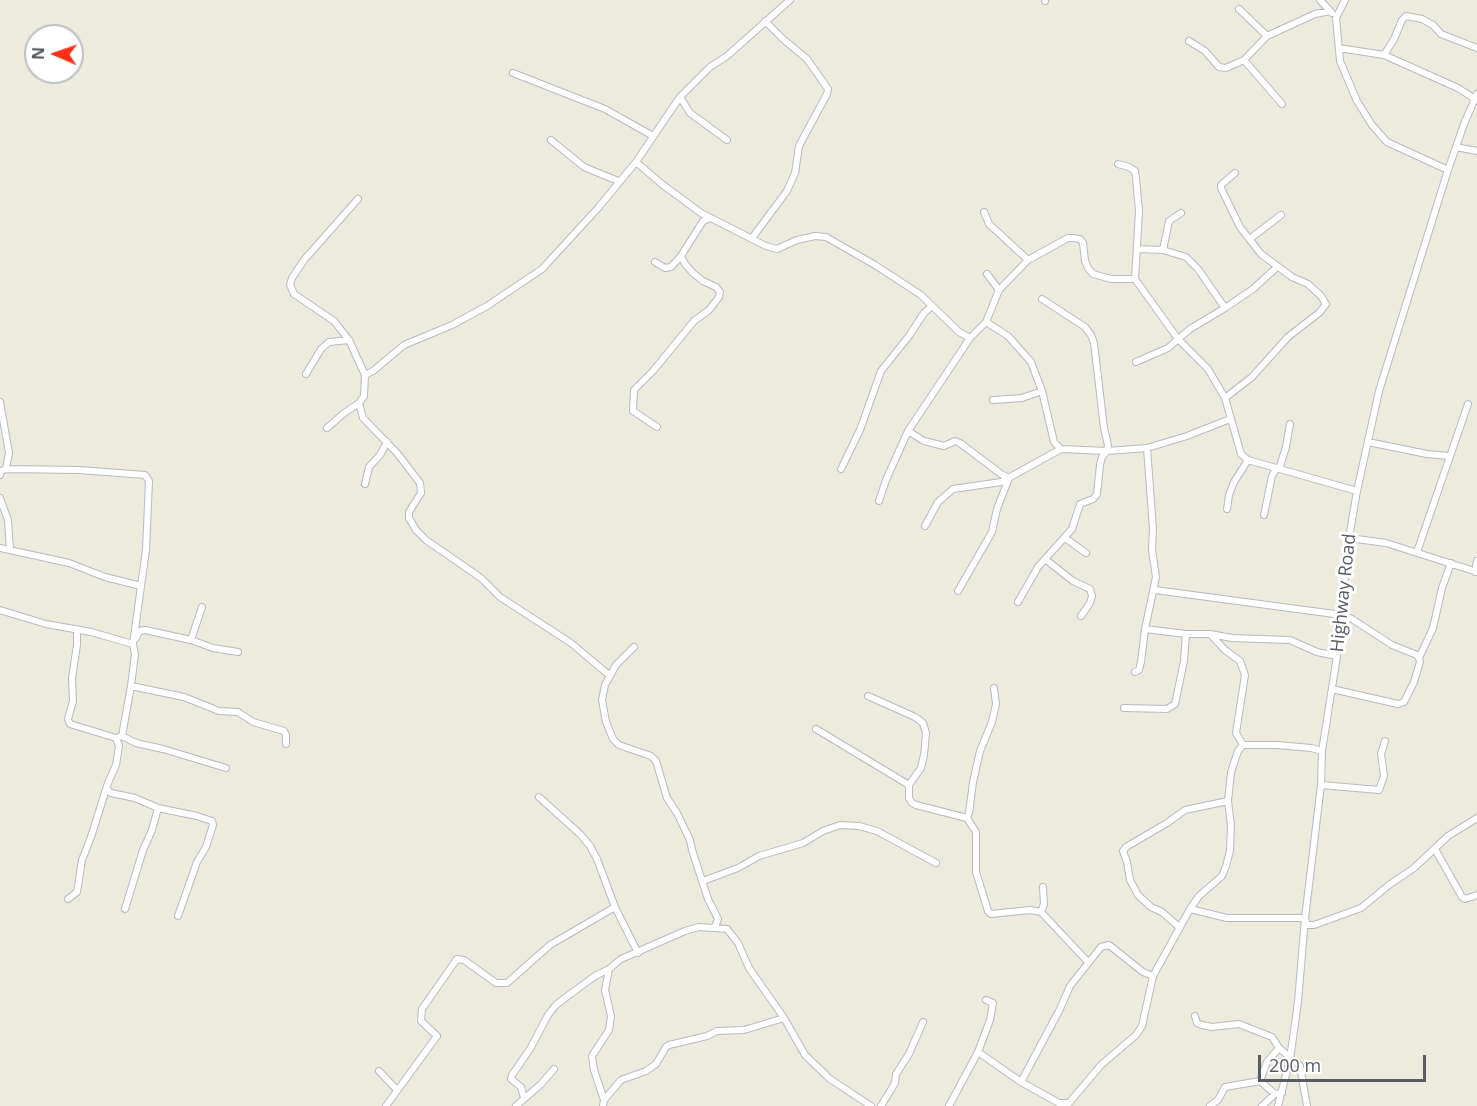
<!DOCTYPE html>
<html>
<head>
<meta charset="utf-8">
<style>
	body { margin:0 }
	#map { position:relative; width:1477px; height:1106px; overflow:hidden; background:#edeade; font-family:"Open Sans",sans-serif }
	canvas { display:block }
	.north { position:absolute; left:24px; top:24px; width:60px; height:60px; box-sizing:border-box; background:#fff; border:2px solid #bcbec0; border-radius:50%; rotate:272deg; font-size:16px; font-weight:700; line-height:24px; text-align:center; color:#585c62 }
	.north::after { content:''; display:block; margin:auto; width:21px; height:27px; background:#fb3016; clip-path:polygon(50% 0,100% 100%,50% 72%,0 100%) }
	.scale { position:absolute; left:1258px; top:1055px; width:168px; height:27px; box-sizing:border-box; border:3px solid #585c62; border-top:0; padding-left:8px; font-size:18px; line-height:21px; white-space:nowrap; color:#585c62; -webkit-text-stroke:4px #fff; paint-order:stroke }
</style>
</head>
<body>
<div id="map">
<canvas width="1477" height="1106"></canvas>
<div class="north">N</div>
<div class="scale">200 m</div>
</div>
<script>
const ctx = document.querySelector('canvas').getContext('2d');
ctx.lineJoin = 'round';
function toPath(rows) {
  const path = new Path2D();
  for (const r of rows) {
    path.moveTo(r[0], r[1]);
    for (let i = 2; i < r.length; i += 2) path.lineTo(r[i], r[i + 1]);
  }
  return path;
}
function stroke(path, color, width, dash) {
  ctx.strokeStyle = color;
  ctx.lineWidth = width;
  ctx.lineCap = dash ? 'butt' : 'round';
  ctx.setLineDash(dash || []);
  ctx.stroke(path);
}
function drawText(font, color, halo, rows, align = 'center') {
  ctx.font = font + ' "Open Sans",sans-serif';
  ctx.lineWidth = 6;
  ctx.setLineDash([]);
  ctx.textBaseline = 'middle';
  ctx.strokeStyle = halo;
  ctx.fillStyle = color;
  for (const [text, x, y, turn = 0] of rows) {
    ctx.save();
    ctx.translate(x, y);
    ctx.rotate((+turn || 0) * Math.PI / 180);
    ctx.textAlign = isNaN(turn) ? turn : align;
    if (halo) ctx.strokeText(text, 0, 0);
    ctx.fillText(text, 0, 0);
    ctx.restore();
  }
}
const minor = toPath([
	[1320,0,1332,13],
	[1345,0,1336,18,1340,61,1357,101,1372,125,1387,142,1448,170],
	[1045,1,1045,0],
	[1239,9,1267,36],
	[1189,41,1205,51,1219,67,1226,68,1244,60,1267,36,1315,14,1330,11],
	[1339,48,1384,55,1458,88,1475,99],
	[1384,55,1394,39,1402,20,1406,16,1422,19,1433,25,1441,34,1477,48],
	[1244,60,1282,104],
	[513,73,605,109,653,136],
	[680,97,690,113,727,140],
	[551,140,584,167,618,181],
	[1456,147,1477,151],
	[636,162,663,185,701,213,766,246,777,249,797,240,815,236,826,237,875,265,921,295,959,332,970,338],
	[1118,164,1129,167,1135,171,1136,178,1139,211,1135,279,1178,339,1208,369,1225,398,1241,454,1248,460,1357,491],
	[984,212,989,224,1028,260],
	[752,238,787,191,795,173,799,146,827,94,828,89,807,59,783,39,765,21],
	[1251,238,1281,215],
	[1138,249,1163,250,1186,257,1198,269,1225,308],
	[1163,250,1169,221,1181,213],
	[655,262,665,268,671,267,681,256,703,221,711,218],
	[987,274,999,290],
	[986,322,1008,336,1031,362,1042,391,1054,442,1061,449],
	[1136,362,1168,348,1190,329,1225,308,1253,289,1277,267],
	[306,374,321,349,329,342,349,340],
	[365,375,373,371,404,345,452,325,487,306,542,269,598,208,636,162,680,97,710,67,727,56,790,0],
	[1225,398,1252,377,1288,337,1320,312,1326,304,1321,296,1308,284,1292,277,1261,254,1240,227,1221,188,1221,185,1235,173],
	[993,400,1022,398,1042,391],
	[359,403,363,418,397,453,420,483,421,493,409,512,409,518,416,530,426,540,481,578,500,597,571,643,609,675],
	[657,427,633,411,634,390,653,371,694,321,709,310,719,297,720,292,716,287,703,281,693,273,685,264,681,256],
	[327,428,343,414,359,403,364,396,365,375,349,340,334,321,294,294,290,285,292,278,304,260,358,199],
	[908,431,924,441,944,446,955,441,960,443,1001,474,1009,478,997,509,992,532,958,591],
	[1368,442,1427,454,1449,456],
	[6,469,79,470,145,475,149,481,146,550,133,644],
	[841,469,860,430,881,371,909,336,924,313,932,306],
	[0,475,1,471,6,469,9,453,0,402],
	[365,484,369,467,380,455,387,442],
	[0,498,8,520,10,550],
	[879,501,886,480,908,431,970,338,986,322,999,290,1028,260,1068,238,1073,238,1080,239,1083,243,1085,261,1088,268,1093,274,1111,279,1135,279],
	[1227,509,1229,495,1234,482,1248,460],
	[1264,515,1272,476,1276,469,1280,466,1286,447,1290,424],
	[925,526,938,502,953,489,1001,482,1061,449,1107,451,1147,448,1187,436,1230,419],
	[1065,538,1086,553],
	[1349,538,1386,543,1477,572],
	[0,548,69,563,105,577,141,586],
	[1417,552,1468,404],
	[1045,559,1073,581,1090,589,1092,596,1090,603,1081,616],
	[1475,572,1477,561],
	[1155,590,1342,615,1352,619,1392,645,1417,655,1419,658],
	[1018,602,1038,567,1072,529,1080,504,1093,499,1097,494,1100,465,1102,457,1107,451,1108,445,1104,428,1094,343,1091,335,1085,327,1042,299],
	[0,610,46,624,91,632,133,644,135,654,131,686,122,736,136,743,163,749,226,768],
	[1145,629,1186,634,1210,634,1232,638,1290,640,1317,652,1337,656],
	[77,631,77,645,72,678,73,701,68,719,70,724,116,738],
	[1210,634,1225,650,1240,661,1245,675,1236,733,1243,745],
	[136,638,139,631,145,630,191,640,213,648,238,652],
	[191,640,202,607],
	[634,647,616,665,605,685,602,700,606,722,613,739,619,745,651,756,656,761,667,798,677,813,690,840,692,850,708,899,718,919,715,927],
	[1135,672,1139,670,1141,662,1145,629,1156,577,1152,550,1153,529,1147,448],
	[131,686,184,697,219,711,238,712,253,722,284,731,286,735,286,744],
	[1332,689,1398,704,1404,702,1414,682,1420,662,1419,658,1433,628,1442,588,1451,563],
	[868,696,915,717,923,723,926,733,924,755,921,768,909,785,909,798,912,803,916,805,967,818,976,832,976,872,988,911,991,914,1030,910,1041,912,1088,962],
	[1124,708,1167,709,1175,704,1184,661,1186,634],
	[816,729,909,785],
	[1321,785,1379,790,1384,776,1381,754,1385,741],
	[107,789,111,793,135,798,158,808,197,816,212,821,213,825,206,847,197,862,178,916],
	[539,797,581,835,590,846,597,859,615,907,638,953],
	[967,818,969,813,973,782,980,751,992,722,996,704,994,688],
	[1435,849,1462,897,1465,899,1477,895],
	[703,881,738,868,759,856,803,843,823,831,840,825,859,826,877,831,936,863],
	[68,899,77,892,82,860,91,837,108,783,116,765,119,746,116,738,122,736],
	[125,909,143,850,152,830,158,808],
	[1190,909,1199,896,1222,876,1226,866,1230,851,1231,826,1228,801,1231,772,1238,751,1243,745,1277,745,1311,748,1322,751],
	[1041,912,1044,904,1043,887],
	[1179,927,1162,912,1151,907,1138,895,1130,880,1127,862,1123,851,1126,847,1167,823,1185,810,1228,801],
	[1195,1016,1197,1023,1202,1025,1212,1027,1239,1024,1272,1037,1279,1048,1300,1066,1307,1106],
	[978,1052,1021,1082,1059,1103,1069,1103,1101,1065,1136,1035,1142,1026,1153,976,1190,909,1227,918,1305,918,1307,925,1314,925,1361,908,1389,885,1414,868,1448,836,1477,818],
	[379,1071,397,1090],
	[1260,1081,1275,1094],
	[1021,1082,1060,1009,1070,986,1101,947,1109,945,1143,972,1153,976],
	[524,1098,521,1087,511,1079,512,1075,530,1049,548,1015,556,1005,569,995,595,976,609,969],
	[604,1100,621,1080,646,1071,656,1064,666,1047,669,1045,707,1036,717,1031,744,1030,784,1018],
	[386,1106,437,1036,421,1021,422,1009,457,959,464,960,496,983,507,983,550,945,615,907],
	[516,1106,541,1084,554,1069],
	[603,1106,604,1100,594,1070,592,1056,609,1030,611,1016,605,990,609,969,621,959,685,931,699,927,727,929,738,943,749,968,784,1018,805,1055,830,1079,871,1106],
	[881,1106,895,1083,896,1074,909,1054,923,1022],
	[949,1106,978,1052,990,1020,993,1003,986,1000],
	[1210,1106,1218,1100,1225,1087,1260,1081,1267,1062,1279,1048],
	[1262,1106,1275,1094,1282,1093],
	[1278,1106,1290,1059,1298,1002,1305,918,1321,785,1322,751,1337,656,1349,538,1357,491,1379,391,1448,170,1464,124,1477,94]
]);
const streetNames = [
	["Highway Road",1344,593,-84]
];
stroke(minor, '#b7bac0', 8);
stroke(minor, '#fff', 6);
drawText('18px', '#585c62', '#fff', streetNames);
</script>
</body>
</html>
